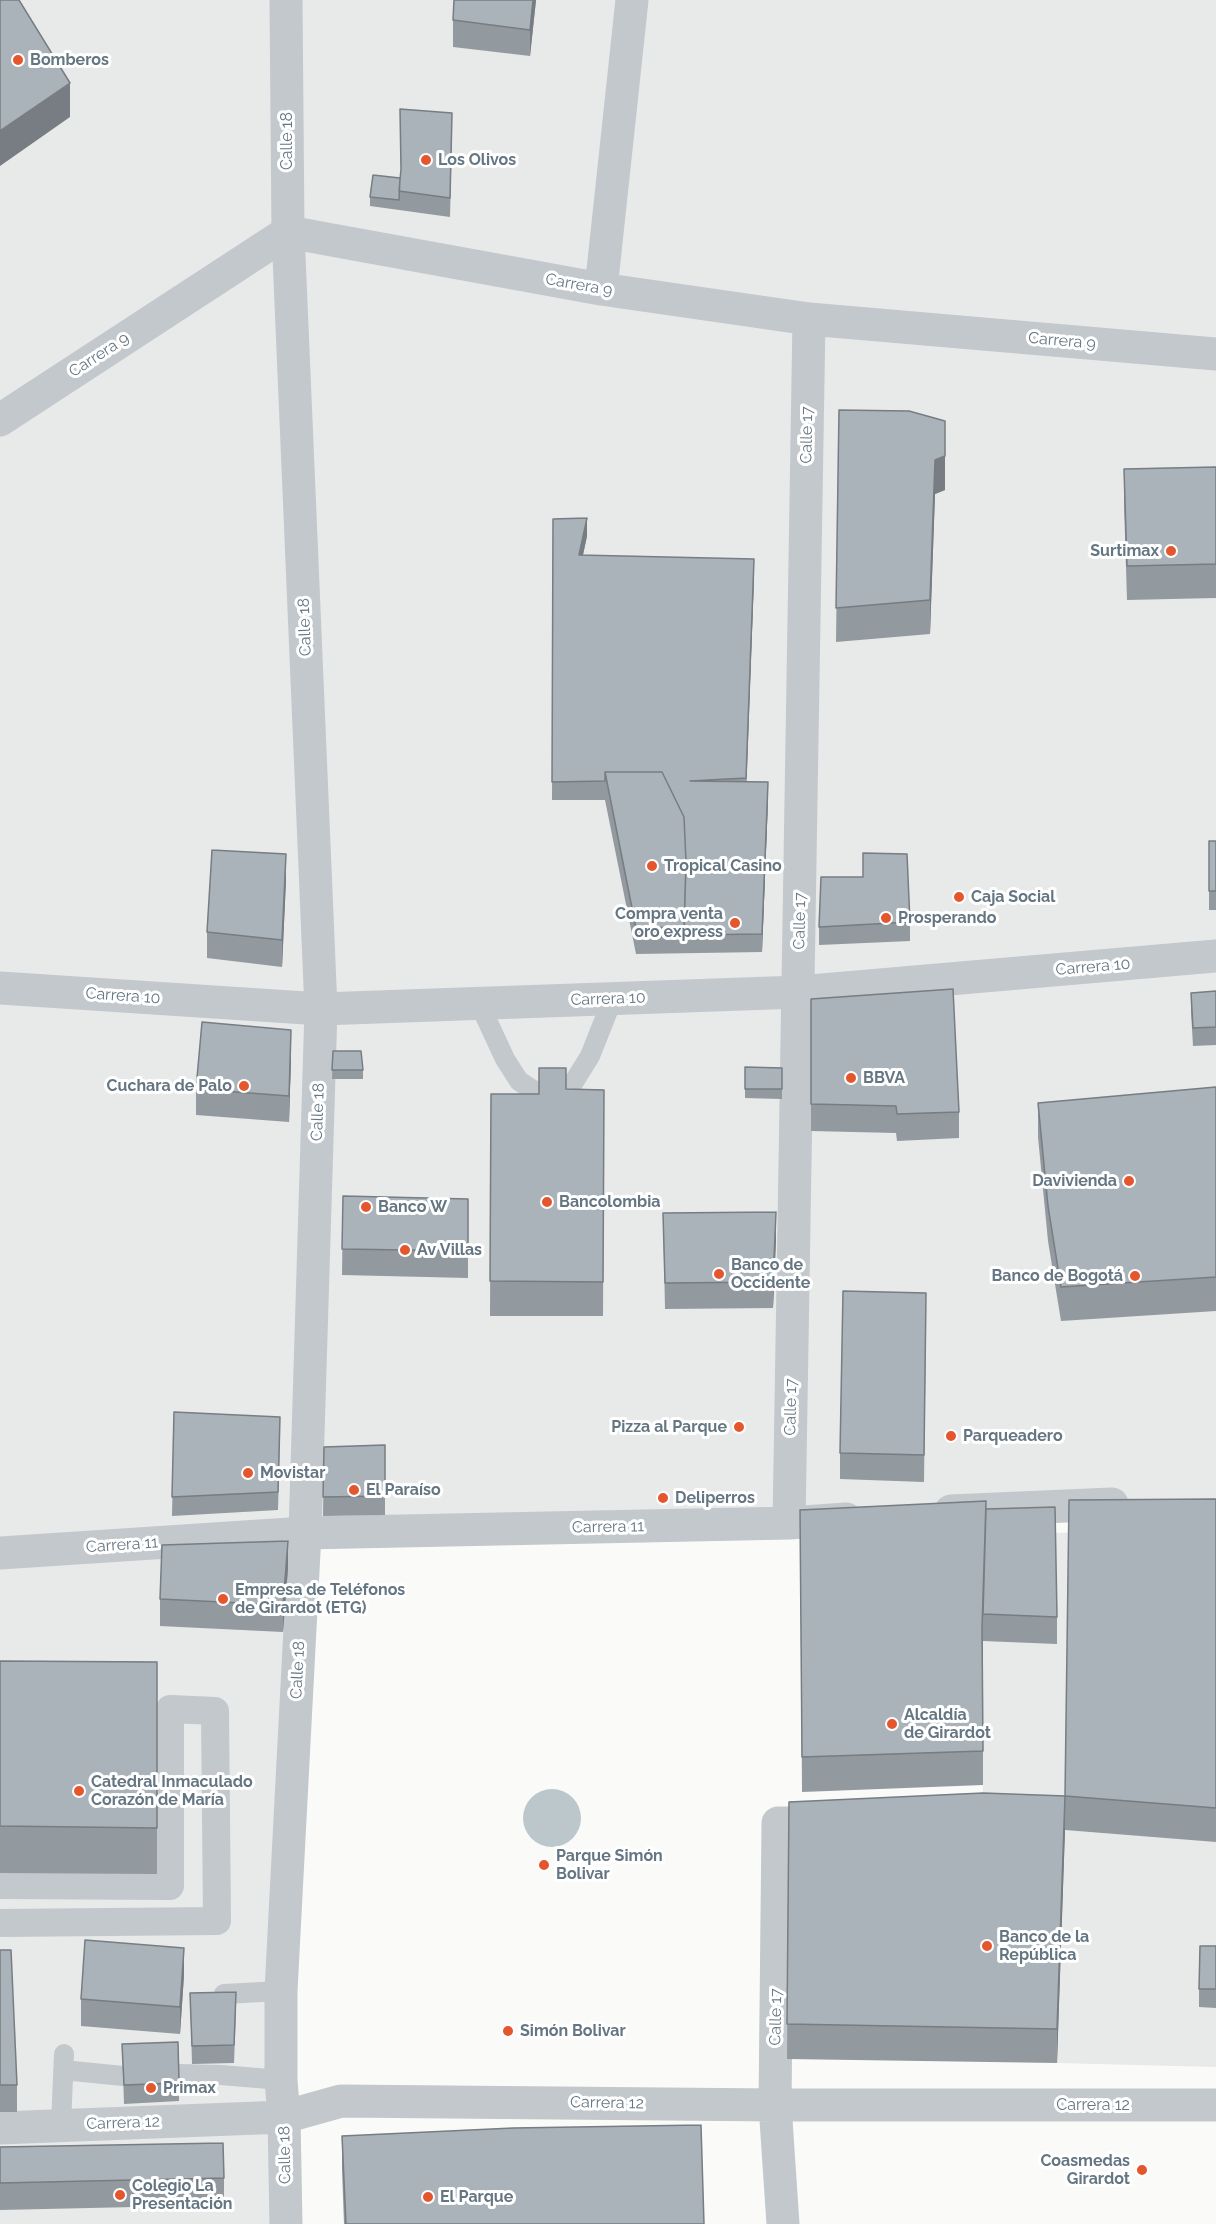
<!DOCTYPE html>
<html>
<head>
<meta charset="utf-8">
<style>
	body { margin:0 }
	canvas { display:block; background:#fafaf8 }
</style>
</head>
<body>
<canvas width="1216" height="2224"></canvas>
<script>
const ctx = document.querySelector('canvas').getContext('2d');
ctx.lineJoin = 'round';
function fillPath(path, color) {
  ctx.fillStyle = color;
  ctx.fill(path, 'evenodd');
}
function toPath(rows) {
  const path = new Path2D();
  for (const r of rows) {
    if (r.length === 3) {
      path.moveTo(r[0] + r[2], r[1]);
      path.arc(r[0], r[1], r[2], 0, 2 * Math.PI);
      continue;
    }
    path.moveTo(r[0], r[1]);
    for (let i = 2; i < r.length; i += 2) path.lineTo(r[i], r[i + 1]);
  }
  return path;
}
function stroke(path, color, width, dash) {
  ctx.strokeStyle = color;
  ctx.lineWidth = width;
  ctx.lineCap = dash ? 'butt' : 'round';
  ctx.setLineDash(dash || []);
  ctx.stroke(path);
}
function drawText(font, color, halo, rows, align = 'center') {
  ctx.font = font + ' Raleway,sans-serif';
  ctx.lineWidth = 6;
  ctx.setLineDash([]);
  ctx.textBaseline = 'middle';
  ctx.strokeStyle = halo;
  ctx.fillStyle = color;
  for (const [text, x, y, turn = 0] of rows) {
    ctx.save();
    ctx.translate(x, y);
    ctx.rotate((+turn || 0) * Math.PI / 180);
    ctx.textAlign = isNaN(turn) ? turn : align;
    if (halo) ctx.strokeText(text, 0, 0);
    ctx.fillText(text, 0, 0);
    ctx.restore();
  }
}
const built = toPath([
	[0,0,1216,0,1216,1499,305,1533,282,2119,285,2224,0,2224],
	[1216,1528,1216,2067,1057,2063,1065,1830,983,1827,982,1663,986,1535]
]);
const water = toPath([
	[552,1818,29]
]);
const service = toPath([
	[479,1003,505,1059,519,1081,539,1094,551,1094,559,1092,572,1085,590,1056,613,998],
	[221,2007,224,1994,281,1991],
	[63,2070,123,2076],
	[178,2074,221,2075,281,2080],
	[61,2125,64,2054]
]);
const pedestrian = toPath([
	[0,1885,170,1886,170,1709,215,1711,217,1921,0,1923]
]);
const minor = toPath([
	[601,289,632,0],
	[0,420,288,232,601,289,809,319,1216,354],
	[0,988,321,1009,799,992,1216,956],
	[951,1511,1112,1504],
	[789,1523,809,319],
	[0,1553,305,1533,789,1523,846,1519],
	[0,2128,284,2117,341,2101,775,2105,1216,2105],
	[783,2224,775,2105,778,1823,792,1823]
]);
const tertiary = toPath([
	[286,2224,284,2117,281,2080,281,1991,305,1533,321,1009,288,232,286,0]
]);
const wall = toPath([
	[536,0,530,56,453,47,453,20],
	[452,131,450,217,370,206,370,197,400,178],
	[839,410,945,490,935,494,930,634,836,642],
	[1216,467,1216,598,1127,600,1124,503,1124,469],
	[553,519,587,536,583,555,754,577,746,782,768,800,762,952,636,954,605,800,552,800],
	[1209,841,1216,841,1216,910,1209,910],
	[286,880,282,967,207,958,207,932],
	[910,922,910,941,819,945,819,927],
	[1216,991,1216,1045,1193,1046,1191,1011,1191,993],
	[811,999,959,1112,959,1138,897,1141,896,1133,811,1131],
	[333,1051,363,1070,363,1079,332,1079],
	[291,1057,289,1122,196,1115,196,1089],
	[745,1067,782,1068,782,1099,745,1098],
	[1216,1087,1216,1311,1061,1321,1048,1241,1038,1137,1038,1103],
	[566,1089,604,1090,603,1316,490,1316,491,1094,539,1094],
	[343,1196,468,1199,468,1278,342,1275],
	[663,1213,776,1239,773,1308,665,1309],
	[926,1319,924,1482,840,1479,840,1453],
	[174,1412,280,1435,278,1510,172,1516],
	[385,1445,385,1515,323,1516,324,1447],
	[1216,1499,1216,1842,1065,1830,1057,2063,787,2059,789,1802,1065,1796],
	[800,1510,1057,1617,1057,1644,983,1641,983,1640,983,1785,802,1792],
	[288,1568,283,1632,160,1626,160,1599],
	[0,1661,157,1662,157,1874,0,1873],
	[1216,1946,1216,2008,1199,2007,1199,1989],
	[0,1950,17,2085,17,2112,0,2112],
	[184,1975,180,2034,81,2026,81,1999],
	[190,1993,236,2011,234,2063,192,2064],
	[122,2044,179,2083,179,2101,124,2104],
	[342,2136,704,2224,344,2224,342,2170],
	[0,2147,224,2178,224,2205,0,2210]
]);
const shadedWall = toPath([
	[533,0,536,0,530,56,530,30],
	[70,83,70,117,0,166,0,131],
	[945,456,945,490,935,494,930,634,930,600,935,460],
	[587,518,587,536,579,573,579,555],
	[754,559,754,577,746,797,746,778],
	[768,782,768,800,762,952,762,934],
	[286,854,286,880,282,967,282,940],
	[291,1030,291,1057,289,1122,289,1096],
	[776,1212,776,1239,773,1308,773,1282],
	[288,1541,288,1568,283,1632,283,1605],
	[1065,1796,1065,1830,1057,2063,1057,2029],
	[184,1948,184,1975,180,2034,180,2007]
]);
const building = toPath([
	[0,0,19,0,70,83,0,131,0,0],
	[454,0,533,0,530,30,453,20,454,0],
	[400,109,452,113,450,198,399,191,401,169,400,109],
	[373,175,400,178,399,200,370,197,373,175],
	[839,410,909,411,945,421,945,456,935,460,930,600,836,608,839,410],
	[1216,467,1216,564,1127,566,1124,469,1216,467],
	[587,518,579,555,754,559,746,778,690,781,768,782,762,934,684,935,686,862,684,817,662,772,605,772,605,781,552,782,553,519,587,518],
	[605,772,662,772,684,817,686,862,684,927,636,928,605,772],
	[1209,841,1216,841,1216,891,1209,891,1209,841],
	[212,850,286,854,282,940,207,932,212,850],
	[863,853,907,854,910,922,819,927,821,877,863,877,863,853],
	[953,989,959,1112,897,1114,896,1106,811,1104,811,999,953,989],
	[1216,991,1216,1027,1193,1028,1191,993,1216,991],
	[202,1022,291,1030,289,1096,196,1089,202,1022],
	[333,1051,361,1051,363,1070,332,1070,333,1051],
	[745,1067,782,1068,782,1089,745,1089,745,1067],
	[539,1068,566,1068,566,1089,604,1090,603,1282,490,1281,491,1094,539,1094,539,1068],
	[1216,1087,1216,1277,1061,1287,1048,1206,1038,1103,1216,1087],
	[343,1196,468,1199,468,1251,342,1249,343,1196],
	[776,1212,773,1282,665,1283,663,1213,776,1212],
	[843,1291,926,1293,924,1455,840,1453,843,1291],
	[174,1412,280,1417,278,1492,172,1497,174,1412],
	[385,1445,385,1496,323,1497,324,1447,385,1445],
	[1216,1499,1216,1808,1065,1796,1069,1500,1216,1499],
	[986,1501,982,1629,983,1751,802,1757,800,1510,986,1501],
	[1055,1507,1057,1617,983,1614,986,1509,1055,1507],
	[288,1541,283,1605,160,1599,162,1545,288,1541],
	[0,1661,157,1662,157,1828,0,1826,0,1661],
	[983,1793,1065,1796,1057,2029,787,2024,789,1802,983,1793],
	[85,1940,184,1948,180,2007,81,1999,85,1940],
	[1200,1946,1216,1946,1216,1989,1199,1989,1200,1946],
	[0,1950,11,1950,17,2085,0,2085,0,1950],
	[236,1992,234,2045,192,2046,190,1993,236,1992],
	[178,2042,179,2083,124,2085,122,2044,178,2042],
	[701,2125,704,2224,346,2224,342,2136,513,2128,701,2125],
	[223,2143,224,2178,0,2183,0,2147,223,2143]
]);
const markers = [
	[18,60,6,"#e4572e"],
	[426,160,6,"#e4572e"],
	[1171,551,6,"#e4572e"],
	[652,866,6,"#e4572e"],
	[959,897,6,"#e4572e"],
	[886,918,6,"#e4572e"],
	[735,923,6,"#e4572e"],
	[851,1078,6,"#e4572e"],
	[244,1086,6,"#e4572e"],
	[1129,1181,6,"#e4572e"],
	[547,1202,6,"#e4572e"],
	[366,1207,6,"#e4572e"],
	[405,1250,6,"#e4572e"],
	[719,1274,6,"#e4572e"],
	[1135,1276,6,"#e4572e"],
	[739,1427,6,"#e4572e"],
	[951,1436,6,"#e4572e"],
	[248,1473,6,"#e4572e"],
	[354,1490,6,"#e4572e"],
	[663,1498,6,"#e4572e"],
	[223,1599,6,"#e4572e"],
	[892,1724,6,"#e4572e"],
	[79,1791,6,"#e4572e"],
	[544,1865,6,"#e4572e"],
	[987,1946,6,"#e4572e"],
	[508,2031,6,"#e4572e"],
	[151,2088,6,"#e4572e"],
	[1142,2170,6,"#e4572e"],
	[120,2195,6,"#e4572e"],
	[428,2197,6,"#e4572e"]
];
const poiNames = [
	["Bomberos",30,60],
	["Los Olivos",438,160],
	["Surtimax",1159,551,"right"],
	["Tropical Casino",664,866],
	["Caja Social",971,897],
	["Compra venta",723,914,"right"],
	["oro express",723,932,"right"],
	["Prosperando",898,918],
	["BBVA",863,1078],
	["Cuchara de Palo",232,1086,"right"],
	["Davivienda",1117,1181,"right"],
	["Bancolombia",559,1202],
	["Banco W",378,1207],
	["Av Villas",417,1250],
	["Banco de",731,1265],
	["Occidente",731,1283],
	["Banco de Bogotá",1123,1276,"right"],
	["Pizza al Parque",727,1427,"right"],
	["Parqueadero",963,1436],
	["Movistar",260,1473],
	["El Paraíso",366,1490],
	["Deliperros",675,1498],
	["Empresa de Teléfonos",235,1590],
	["de Girardot (ETG)",235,1608],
	["Alcaldía",904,1715],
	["de Girardot",904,1733],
	["Catedral Inmaculado",91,1782],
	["Corazón de María",91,1800],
	["Parque Simón",556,1856],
	["Bolivar",556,1874],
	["Banco de la",999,1937],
	["República",999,1955],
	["Simón Bolivar",520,2031],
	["Primax",163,2088],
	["Coasmedas",1130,2161,"right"],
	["Girardot",1130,2179,"right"],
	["Colegio La",132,2186],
	["Presentación",132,2204],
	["El Parque",440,2197]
];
const streetNames = [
	["Calle 18",287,141,-90],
	["Carrera 9",579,285,10],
	["Carrera 9",1062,341,5],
	["Carrera 9",99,355,-33],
	["Calle 17",807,435,-89],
	["Calle 18",305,627,-92],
	["Calle 17",800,921,-89],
	["Carrera 10",1093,967,-5],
	["Carrera 10",123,996,4],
	["Carrera 10",608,999,-2],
	["Calle 18",318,1112,-88],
	["Calle 17",791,1407,-89],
	["Carrera 11",608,1527,-1],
	["Carrera 11",122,1545,-4],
	["Calle 18",298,1670,-87],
	["Calle 17",776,2017,-89],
	["Carrera 12",607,2103,1],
	["Carrera 12",1093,2105],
	["Carrera 12",123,2123,-2],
	["Calle 18",285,2155,-91]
];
fillPath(built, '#e8e9e9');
fillPath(water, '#bbc7cb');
stroke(service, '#c3c8cc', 20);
stroke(pedestrian, '#c3c8cc', 28);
stroke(minor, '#c3c8cc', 33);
stroke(tertiary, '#c3c8cc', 33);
fillPath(wall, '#929a9f');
fillPath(shadedWall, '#777d82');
fillPath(building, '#aab3b9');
stroke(building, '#777d82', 1.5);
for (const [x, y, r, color] of markers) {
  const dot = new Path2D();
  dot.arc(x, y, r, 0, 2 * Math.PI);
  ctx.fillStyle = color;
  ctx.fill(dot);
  stroke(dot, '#fff', 2);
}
drawText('bold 16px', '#657683', '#fff', poiNames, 'left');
drawText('16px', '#657683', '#fff', streetNames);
</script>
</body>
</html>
